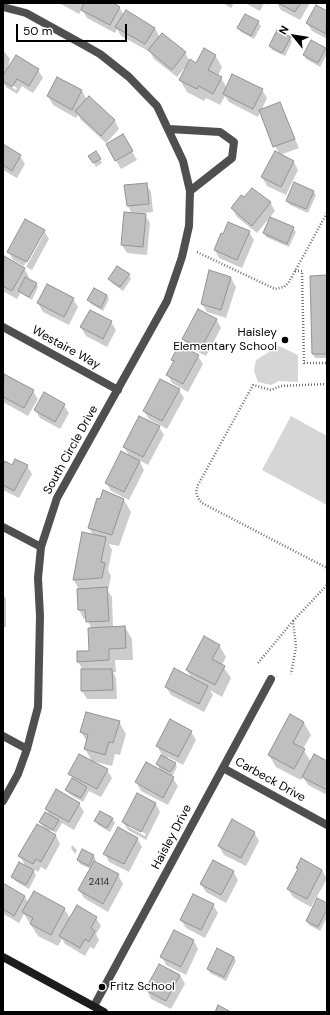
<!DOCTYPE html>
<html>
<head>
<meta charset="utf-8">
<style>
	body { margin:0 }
	#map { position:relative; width:330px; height:1015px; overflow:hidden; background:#fff; font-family:"DM Sans",sans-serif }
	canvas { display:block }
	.frame { position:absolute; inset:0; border:4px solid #000; pointer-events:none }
	.north { position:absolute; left:274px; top:16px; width:40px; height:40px; -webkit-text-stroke:3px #fff; paint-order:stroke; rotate:300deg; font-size:11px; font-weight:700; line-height:16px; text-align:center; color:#000 }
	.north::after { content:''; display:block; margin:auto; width:14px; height:18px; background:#000; clip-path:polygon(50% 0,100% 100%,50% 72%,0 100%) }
	.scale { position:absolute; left:16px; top:24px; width:111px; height:18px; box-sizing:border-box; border:2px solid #000; border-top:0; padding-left:5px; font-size:12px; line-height:14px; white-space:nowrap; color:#000; -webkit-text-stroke:3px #fff; paint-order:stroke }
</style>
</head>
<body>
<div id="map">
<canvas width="330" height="1015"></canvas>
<div class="frame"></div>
<div class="north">N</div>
<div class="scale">50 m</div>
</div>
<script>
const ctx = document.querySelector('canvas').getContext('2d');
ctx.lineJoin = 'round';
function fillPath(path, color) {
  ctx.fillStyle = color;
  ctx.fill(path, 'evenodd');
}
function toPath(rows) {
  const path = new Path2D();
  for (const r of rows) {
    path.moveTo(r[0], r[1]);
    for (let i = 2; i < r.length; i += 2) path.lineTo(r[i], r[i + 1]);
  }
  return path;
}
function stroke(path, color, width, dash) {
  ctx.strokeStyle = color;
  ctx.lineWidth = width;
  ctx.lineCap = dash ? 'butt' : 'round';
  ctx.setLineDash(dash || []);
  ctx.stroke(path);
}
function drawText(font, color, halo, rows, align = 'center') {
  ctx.font = font + ' "DM Sans",sans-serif';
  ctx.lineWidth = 3;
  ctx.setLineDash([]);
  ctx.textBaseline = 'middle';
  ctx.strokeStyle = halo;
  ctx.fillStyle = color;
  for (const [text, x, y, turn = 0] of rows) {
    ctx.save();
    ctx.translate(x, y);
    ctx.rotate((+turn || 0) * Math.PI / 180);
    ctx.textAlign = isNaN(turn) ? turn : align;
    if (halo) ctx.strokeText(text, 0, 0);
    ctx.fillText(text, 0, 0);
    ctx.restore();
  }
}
const green = toPath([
	[279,346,298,355,298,382,279,381,271,385,258,382,254,371,256,360],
	[291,416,327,436,327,505,262,470]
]);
const shadow = toPath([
	[59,3,111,3,119,7,124,15,155,28,160,38,185,53,190,61,197,64,215,55,222,67,218,76,221,78,227,88,262,90,267,98,261,111,279,103,299,148,280,155,294,162,298,170,286,195,267,186,262,177,279,154,260,112,258,117,229,102,225,96,220,105,206,98,204,101,187,92,180,80,188,64,177,77,154,59,150,52,121,36,117,29,115,33,87,18,82,9,79,14],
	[223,3,234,3,231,8],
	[245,3,269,3,268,5,264,3,260,11],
	[277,3,308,3,309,5,300,20,281,10],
	[316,6,327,12,327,39,312,31,307,23],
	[258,22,261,26,254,39,241,32,238,28],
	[290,38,292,42,285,56,272,50,270,46],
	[325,49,327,54,320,67,306,59,304,55],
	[3,50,10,59,7,70,38,70,43,78,33,93,22,86,17,94,6,87,3,82],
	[7,82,17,88,16,90,7,84],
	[82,91,87,100,89,97,115,121,119,129,106,143,81,120,78,115,76,118,53,105,48,96],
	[123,136,137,160,121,169,107,145],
	[3,145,20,156,25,164,17,178,3,170],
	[95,152,102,163,96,167,90,156],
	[146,184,151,192,153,212,144,213,150,223,147,255,127,253,122,245,132,214,128,206],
	[255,190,270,202,275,211,257,233,237,217,232,208],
	[313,191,316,195,308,213,290,205,287,201],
	[293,228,296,232,289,247,266,237,264,233],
	[44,231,49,239,32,270,26,267,44,234,41,234,24,266,13,260,9,252],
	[249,232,254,240,242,268,219,258,215,250],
	[5,258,24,268,29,277,28,279,36,283,38,287,32,300,20,293,17,299,3,291,3,261],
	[210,272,231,278,236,287,226,318,207,312,202,304],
	[129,275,131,279,123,291,112,283,109,279],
	[327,276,327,358,315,358,313,354],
	[107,295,109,299,103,311,91,304,88,300],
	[73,299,78,307,69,325,43,312,38,303],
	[216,319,221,328,206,356,188,347,183,339],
	[111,322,116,330,107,347,86,336,81,327],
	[198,356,203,364,188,392,172,383,168,375,174,363,172,360],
	[4,375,33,391,38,399,28,416,3,402],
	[179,390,184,398,167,429,149,419,144,411],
	[64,405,69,413,60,429,40,418,35,410],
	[159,427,164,435,148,465,139,460,144,470,129,500,111,491,106,482,130,457,124,447],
	[27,466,32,474,19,498,3,490,3,467],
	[124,500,131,512,119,546,109,544,112,550,108,570,111,576,108,591,112,597,113,627,125,627,132,639,133,660,115,660,116,672,113,672,116,678,117,699,87,699,82,691,83,670,78,662,90,652,91,628,87,618,84,619,79,610,79,590,74,580,83,533,93,535,89,528],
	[3,594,6,599,6,627,3,627],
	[219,645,226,657,222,665,231,678,222,697,210,690,213,695,204,712,171,695,166,687,192,679,187,670],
	[290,716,304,723,311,735,303,749,311,762,327,762,327,795,308,785,303,777,301,780,276,767,269,755],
	[119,722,126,734,120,755,115,754,112,766,92,761,85,749,87,742,81,732],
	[191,732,196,740,183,765,168,757,167,759,175,763,177,767,172,777,178,786,168,805,141,791,136,782,161,772,157,764,162,755,157,746],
	[107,770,112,778,101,797,89,791,83,802,69,794,67,790,73,779,70,774],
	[138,794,156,804,160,812,146,840,128,830,123,822],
	[129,825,146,834,145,836,129,827],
	[79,804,84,812,74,830,62,823,56,833,50,830,49,832,56,836,60,844,46,870,41,867,38,872,32,868,36,875,29,889,15,881,12,877,26,867,20,856,44,829,40,822,50,816,46,809],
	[101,812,113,819,115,823,110,832,98,825,96,821],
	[254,832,259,841,246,866,224,855,219,846],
	[137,838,142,847,129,872,109,862,105,854],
	[72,845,77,850,75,854,71,848],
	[82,850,94,856,96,860,95,862,118,875,123,884,108,912,84,898,79,890,91,869,80,864,78,860],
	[297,868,322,870,327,879,311,907,293,897,288,889,299,870],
	[233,871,238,880,226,903,206,892,201,884],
	[3,884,25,897,28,902,64,908,70,918,96,918,101,926,96,934,99,940,94,949,90,947,85,956,65,944,62,939,58,946,38,936,24,914,19,923,3,914],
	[213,905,218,913,205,938,186,928,181,920],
	[327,905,327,917,320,931,309,925,307,921],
	[174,931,194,941,198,949,186,975,166,965,162,957],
	[234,957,236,961,226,981,210,973,208,969],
	[180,975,185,984,171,1009,151,999,147,990]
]);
const building = toPath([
	[84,3,113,3,120,7,110,25,81,10,84,3],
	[278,3,301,3,295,12,278,3],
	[316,5,327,11,326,34,306,23,316,5],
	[126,10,155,28,145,44,115,27,126,10],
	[245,14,259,21,251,36,237,28,245,14],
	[277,30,291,37,282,53,269,46,277,30],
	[162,33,186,52,172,70,148,50,162,33],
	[311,40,326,48,318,63,303,55,311,40],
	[204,48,216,55,208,70,222,77,213,94,199,86,197,89,179,80,190,59,196,63,204,48],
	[16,55,39,69,29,86,17,79,12,87,3,81,3,75,16,55],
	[232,74,263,89,253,109,223,94,232,74],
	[57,77,82,90,72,110,47,96,57,77],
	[89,96,115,120,101,136,75,111,89,96],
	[280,102,295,139,273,147,259,110,280,102],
	[123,134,133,151,115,161,106,144,123,134],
	[3,144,21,155,12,171,3,165,3,144],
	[96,151,101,159,93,163,88,156,96,151],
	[275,151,294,161,281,187,261,177,275,151],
	[294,182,314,191,306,209,286,201,294,182],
	[147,183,149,204,127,206,124,185,147,183],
	[252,188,271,202,252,226,231,208,241,195,244,197,252,188],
	[124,212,146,214,143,247,121,245,124,212],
	[270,217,294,227,287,244,263,233,270,217],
	[25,219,45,230,27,262,7,252,25,219],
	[228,222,250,231,237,260,214,250,221,233,223,234,228,222],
	[4,256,25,268,12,291,3,286,4,256],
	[117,266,130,274,120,287,108,279,117,266],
	[209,270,231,277,221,310,201,304,209,270],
	[327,275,327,354,312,354,310,276,327,275],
	[25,277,37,283,29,297,18,291,25,277],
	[47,284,74,298,64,317,37,303,47,284],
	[94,288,107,295,101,308,87,300,94,288],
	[198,309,217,319,201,348,182,339,198,309],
	[90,310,112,321,103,339,80,327,90,310],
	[179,345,199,355,183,384,166,375,174,361,171,360,179,345],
	[4,374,34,390,24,408,3,397,4,374],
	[160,379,180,389,162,421,143,411,160,379],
	[44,392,65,404,55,422,34,410,44,392],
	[139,416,160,426,143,457,123,447,139,416],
	[121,451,140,461,124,492,105,483,121,451],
	[15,459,28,465,14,491,3,485,3,465,5,461,12,465,15,459],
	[103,490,124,499,112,535,88,528,97,498,100,499,103,490],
	[82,532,106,537,101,562,105,563,102,578,73,580,82,532],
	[107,587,109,621,86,622,85,610,78,610,77,589,107,587],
	[125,626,126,648,109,649,109,660,77,662,77,651,89,651,88,628,125,626],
	[204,636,220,645,212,659,225,666,215,685,186,670,204,636],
	[174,668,208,686,199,704,165,687,174,668],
	[81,669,112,669,113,690,81,691,81,669],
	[86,712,120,721,113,743,109,742,105,755,84,749,88,735,80,732,86,712],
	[290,714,304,722,293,743,305,749,294,769,268,755,290,714],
	[170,719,192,731,178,757,156,746,170,719],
	[79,754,108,769,97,789,68,774,79,754],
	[314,754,327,761,327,790,302,777,314,754],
	[161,755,176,763,170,772,156,764,161,755],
	[146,762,174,777,163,798,135,782,146,762],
	[72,778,87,787,81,798,65,790,72,778],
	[56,789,80,803,69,822,45,809,56,789],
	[137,793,156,803,141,832,122,822,137,793],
	[100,811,113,818,107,828,94,821,100,811],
	[45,812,59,820,53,830,39,822,45,812],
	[232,819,255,832,241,858,218,846,232,819],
	[37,824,56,835,41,862,36,859,33,864,18,856,37,824],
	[118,827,138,838,124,864,103,854,118,827],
	[82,849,94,855,89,866,77,860,82,849],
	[301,858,322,870,307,899,287,889,298,869,296,868,301,858],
	[213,860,234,871,221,895,200,884,213,860],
	[94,861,119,874,103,904,78,890,94,861],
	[19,862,34,870,26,885,11,877,19,862],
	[3,883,25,896,14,916,3,909,3,883],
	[34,891,65,908,51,935,30,924,33,918,22,912,34,891],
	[193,894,214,904,201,930,180,920,193,894],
	[317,898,327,903,327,909,318,927,306,921,317,898],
	[77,905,97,917,91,928,95,931,89,942,85,939,80,948,59,936,77,905],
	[174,930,194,940,181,967,160,957,174,930],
	[217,948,234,957,224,977,207,969,217,948],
	[159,964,180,975,166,1001,145,990,159,964],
	[218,1005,231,1012,215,1012,218,1005]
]);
const path = toPath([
	[197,252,275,289,284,287,289,282,327,213],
	[295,271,302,271,304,363,327,363],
	[327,384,281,386,271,390,253,385,198,485,196,492,198,498,202,503,327,568],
	[293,621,327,585],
	[258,663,293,621,296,647,291,674]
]);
const minor = toPath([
	[3,7,26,13,84,45,100,54,129,77,157,106,183,161,190,191,189,226,182,257,167,301,57,498,41,547,38,578,40,616,38,707,27,749,18,774,3,801],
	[169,129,220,132,234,142,232,158,190,191],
	[3,327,118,390],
	[3,527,41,547],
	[3,736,27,749],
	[223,768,327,825],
	[94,1006,271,679]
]);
const secondary = toPath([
	[3,957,104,1012]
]);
const markers = [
	[285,340,4,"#000"],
	[102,987,4,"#000"]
];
const numberNames = [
	["2414",99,882]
];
const poiNames = [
	["Haisley",277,333],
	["Elementary School",277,347],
	["Fritz School",110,987,"left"]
];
const streetNames = [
	["Westaire Way",66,348,29],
	["South Circle Drive",71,450,-61],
	["Carbeck Drive",270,780,29],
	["Haisley Drive",172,837,-62]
];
fillPath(green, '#d6d6d6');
fillPath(shadow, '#0003');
fillPath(building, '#bfbfbf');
stroke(building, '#939393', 1);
stroke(path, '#717171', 2.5, [1, 2]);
stroke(minor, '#4f4f4f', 8);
stroke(secondary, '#1c1c1c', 8);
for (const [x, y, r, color] of markers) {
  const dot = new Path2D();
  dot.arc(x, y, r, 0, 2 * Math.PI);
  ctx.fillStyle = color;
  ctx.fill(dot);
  stroke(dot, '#fff', 1.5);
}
drawText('10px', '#303030', null, numberNames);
drawText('12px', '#000', '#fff', poiNames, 'right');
drawText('12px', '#000', '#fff', streetNames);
</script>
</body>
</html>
